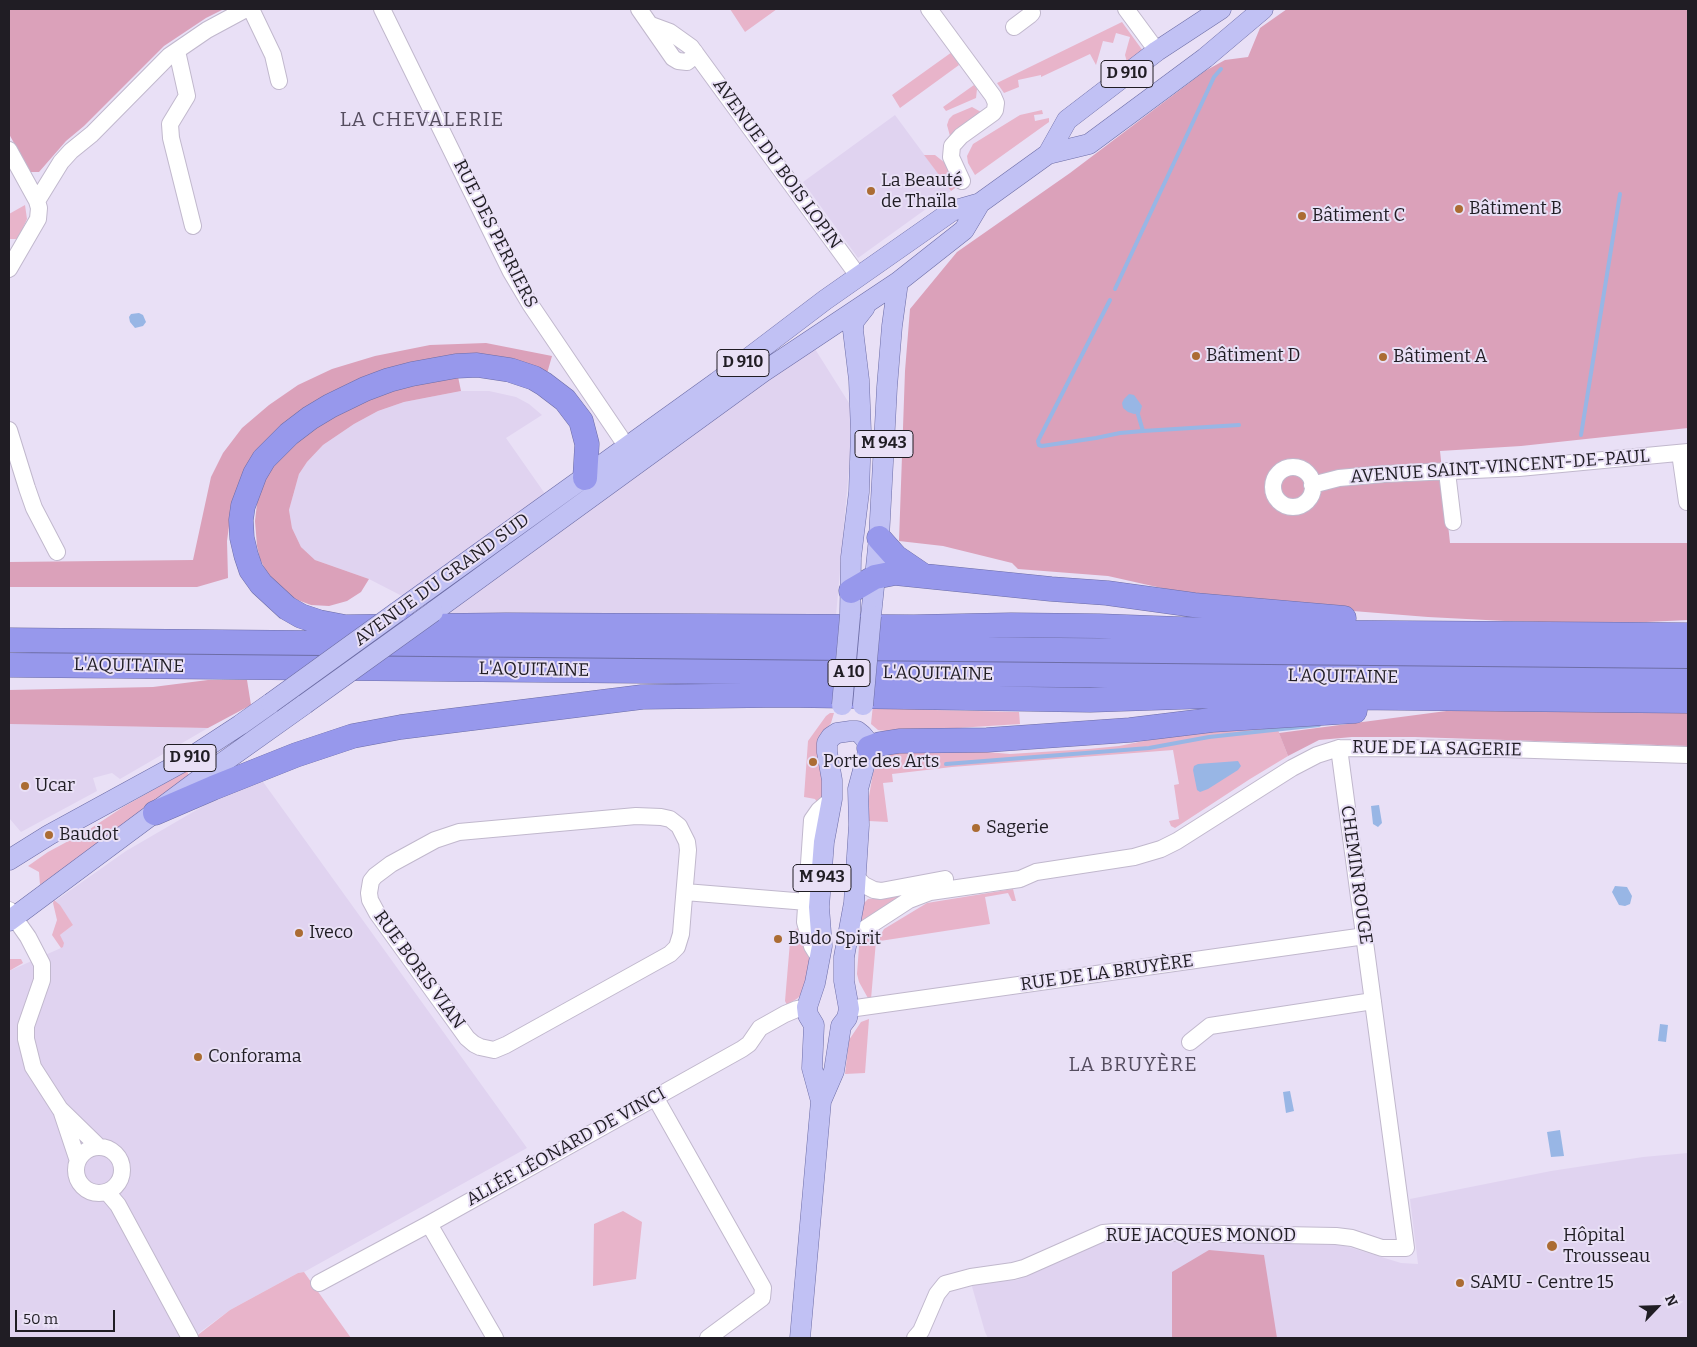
<!DOCTYPE html>
<html>
<head>
<meta charset="utf-8">
<style>
	body { margin:0 }
	#map { position:relative; width:1697px; height:1347px; overflow:hidden; background:#e9e0f6; font-family:Bitter,serif }
	canvas { display:block }
	.frame { position:absolute; inset:0; border:10px solid #201d24; pointer-events:none }
	.north { position:absolute; left:1632px; top:1282px; width:50px; height:50px; -webkit-text-stroke:4px #e9e0f6; paint-order:stroke; rotate:66deg; font-size:14px; font-weight:700; line-height:20px; text-align:center; color:#201d24 }
	.north::after { content:''; display:block; margin:auto; width:18px; height:22px; background:#201d24; clip-path:polygon(50% 0,100% 100%,50% 72%,0 100%) }
	.scale { position:absolute; left:15px; top:1310px; width:100px; height:22px; box-sizing:border-box; border:2px solid #201d24; border-top:0; padding-left:6px; font-size:15px; line-height:18px; white-space:nowrap; color:#201d24; -webkit-text-stroke:4px #e9e0f6; paint-order:stroke }
</style>
</head>
<body>
<div id="map">
<canvas width="1697" height="1347"></canvas>
<div class="frame"></div>
<div class="north">N</div>
<div class="scale">50 m</div>
</div>
<script>
const ctx = document.querySelector('canvas').getContext('2d');
ctx.lineJoin = 'round';
function fillPath(path, color) {
  ctx.fillStyle = color;
  ctx.fill(path, 'evenodd');
}
function toPath(rows) {
  const path = new Path2D();
  for (const r of rows) {
    if (r.length === 3) {
      path.moveTo(r[0] + r[2], r[1]);
      path.arc(r[0], r[1], r[2], 0, 2 * Math.PI);
      continue;
    }
    path.moveTo(r[0], r[1]);
    for (let i = 2; i < r.length; i += 2) path.lineTo(r[i], r[i + 1]);
  }
  return path;
}
function stroke(path, color, width, dash) {
  ctx.strokeStyle = color;
  ctx.lineWidth = width;
  ctx.lineCap = dash ? 'butt' : 'round';
  ctx.setLineDash(dash || []);
  ctx.stroke(path);
}
function drawText(font, color, halo, rows, align = 'center') {
  ctx.font = font + ' Bitter,serif';
  ctx.lineWidth = 4;
  ctx.setLineDash([]);
  ctx.textBaseline = 'middle';
  ctx.strokeStyle = halo;
  ctx.fillStyle = color;
  for (const [text, x, y, turn = 0] of rows) {
    ctx.save();
    ctx.translate(x, y);
    ctx.rotate((+turn || 0) * Math.PI / 180);
    ctx.textAlign = isNaN(turn) ? turn : align;
    if (halo) ctx.strokeText(text, 0, 0);
    ctx.fillText(text, 0, 0);
    ctx.restore();
  }
}
const built = toPath([
	[895,115,951,191,858,258,803,182],
	[810,341,854,411,836,616,437,614,369,579,315,560,301,547,292,528,289,510,299,474,307,462,323,445,354,424,378,411,404,402,461,391,489,391,516,397,529,404,542,415,506,438,562,518],
	[9,724,208,728,120,779,112,773,93,778,97,791,21,832,9,818],
	[261,779,527,1148,304,1272,298,1273,230,1310,192,1338,9,1338,9,971,61,948,60,935,73,925,55,901,126,851,205,805],
	[1688,1153,1688,1338,988,1338,985,1332,971,1283,1017,1280,1104,1241,1339,1244,1401,1263,1418,1264,1410,1199,1551,1171,1643,1157]
]);
const green = toPath([
	[730,9,777,9,745,32],
	[1122,22,1143,51,1127,62,1125,55,1130,37,1116,33,1113,43,1103,41,1096,65,1090,54,1041,77,1041,75,1018,80,1019,87,1004,93,997,83],
	[952,52,959,65,900,108,892,95],
	[974,85,977,89,976,98,946,111,943,107],
	[972,107,981,112,950,136,947,125,949,119,953,115],
	[1042,110,1043,114,1034,115,1035,121,1049,118,1049,122,975,175,968,163,967,156,973,144,1020,115],
	[924,155,935,155,945,163,961,184,951,191],
	[25,205,27,219,18,239,9,239,9,214],
	[873,705,935,710,1019,712,1020,724,895,732,878,730,871,724],
	[830,713,834,713,831,723,827,728,829,795,818,804,815,799,804,797,808,741,826,716],
	[1275,722,1288,756,1250,779,1175,828,1171,826,1169,821,1179,819,1174,785,1179,784,1173,750,952,767,892,774,893,782,883,783,888,822,869,821,868,802,873,773,877,764,886,755,928,747,1010,754,1089,749,1119,746,1189,732],
	[187,771,189,776,40,885,39,872,28,866,48,852,87,831,123,807],
	[1013,889,1016,901,1012,901,1008,893,985,897,990,924,880,941,880,936,884,929,927,903],
	[900,895,901,898,859,924,864,903,868,899],
	[54,900,60,905,73,925,60,935,64,943,63,947,61,948,52,935,57,920,53,903],
	[800,928,811,958,810,983,798,998,787,1005,785,1001,791,930],
	[868,936,873,936,876,941,871,999,869,1000,859,982,857,974,859,946],
	[9,959,21,959,23,963,9,971],
	[869,1019,865,1073,845,1074,849,1040,861,1022],
	[623,1211,642,1222,636,1279,593,1286,594,1224],
	[304,1272,351,1338,194,1338,230,1310,298,1273]
]);
const forest = toPath([
	[9,9,224,9,206,18,164,46,84,126,66,141,39,172,30,172,9,134],
	[1287,9,1688,9,1688,428,1521,446,1440,451,1450,543,1688,543,1688,620,1605,624,1505,621,1428,617,1215,600,1108,576,1018,569,1012,563,943,546,899,541,905,371,910,309,957,252,1070,173,1205,71,1225,60,1248,57,1260,28],
	[486,343,552,356,544,384,456,367,461,391,404,402,378,411,354,424,323,445,307,462,299,474,289,510,292,528,301,547,315,560,369,579,361,592,347,601,329,606,311,605,295,599,277,588,269,577,260,559,257,546,255,521,258,495,231,511,227,541,228,578,197,587,9,587,9,562,193,560,211,477,223,453,242,428,269,405,298,385,332,369,375,356,430,345],
	[208,680,247,680,251,705,208,728,9,724,9,690,153,687],
	[1688,709,1688,746,1415,737,1352,737,1319,740,1288,756,1279,733,1454,710],
	[1209,1250,1264,1255,1277,1338,1172,1337,1172,1272]
]);
const water = toPath([
	[139,313,143,315,146,322,143,326,135,328,130,322,129,317,131,314],
	[1129,394,1134,395,1142,406,1140,413,1134,414,1128,412,1123,408,1122,403,1124,399],
	[1238,761,1241,766,1238,770,1208,789,1200,792,1197,790,1193,770,1194,766,1198,764],
	[1379,805,1382,823,1378,827,1373,824,1371,806],
	[1615,886,1627,887,1632,896,1630,904,1625,906,1619,905,1612,892],
	[1660,1024,1668,1025,1666,1042,1658,1041],
	[1290,1091,1294,1111,1286,1113,1283,1092],
	[1560,1130,1564,1156,1551,1157,1547,1132]
]);
const stream = toPath([
	[1115,289,1214,77,1221,69],
	[1110,300,1038,441,1039,445,1042,446,1096,438,1120,433,1143,431],
	[1137,411,1143,431,1239,425],
	[1581,435,1620,194],
	[946,764,1149,748,1209,737,1319,725]
]);
const minor = toPath([
	[251,9,273,55,279,81],
	[382,9,511,272,530,304,627,447],
	[639,9,673,58,678,61,687,62,693,57,695,52],
	[929,9,993,96,996,103,995,110,993,113,961,136,952,146,951,157,962,181],
	[1126,9,1157,51],
	[651,25,670,32,691,47,859,277],
	[1014,27,1030,15,1032,13,1031,9],
	[177,51,187,96,170,124,171,138,193,226],
	[9,150,37,201],
	[9,269,38,219,39,208,37,201,61,162,71,151,92,134,169,56,207,30,246,9],
	[9,430,27,488,34,508,57,552],
	[1680,453,1687,502],
	[1293,487,20],
	[1447,472,1453,522],
	[1312,485,1339,478,1384,474,1519,468,1688,452],
	[636,816,661,817,670,819,679,826,687,842,688,850,683,909,681,934,677,947,670,954,506,1045,494,1050,480,1047,474,1044,467,1038,377,913,370,900,369,893,371,881,375,876,391,864,435,840,459,832,636,816],
	[856,877,864,885,874,890,881,891,945,879],
	[685,892,807,902],
	[9,910,28,937,42,964,42,980,26,1026,26,1039,33,1067,60,1109,99,1147],
	[846,941,909,900,930,892,1020,879,1036,872,1134,857,1161,849,1177,841,1292,768,1317,755,1339,748,1504,749,1688,755],
	[820,959,812,946,805,922,812,820,819,810,832,799],
	[849,1009,1365,936],
	[1190,1042,1210,1026,1373,1001],
	[655,1097,763,1288,762,1298,708,1338],
	[62,1113,78,1161],
	[99,1170,23],
	[107,1192,118,1205,190,1338],
	[429,1224,495,1338],
	[319,1283,429,1224,742,1049,749,1044,760,1028,785,1014,797,1009,807,1007],
	[915,1338,921,1331,937,1294,945,1284,971,1277,1013,1271,1024,1268,1103,1233,1115,1232,1336,1236,1352,1238,1382,1248,1406,1248,1339,748]
]);
const major = toPath([
	[1048,154,1067,120,1157,51,1221,9],
	[397,612,717,382,825,300,952,211,980,203,1048,154,1089,144,1205,58,1263,9],
	[433,612,763,372,898,282,964,230,980,203],
	[850,616,851,557,859,492,861,432,859,380,853,330,854,321,865,307],
	[871,616,879,538,887,387,892,326,898,282],
	[9,860,49,835,188,759,240,725,271,703],
	[9,921,208,773,305,704],
	[800,1338,821,1101,834,1071,841,1026,847,1018,849,1009,844,981,844,957,854,903,859,825,858,789,869,748,867,741,862,735,857,731,851,731,837,733,831,737,827,743,827,752,832,780,832,799,824,842,819,907,822,946,815,983,807,1007,808,1015,814,1025,812,1068,821,1101]
]);
const highway = toPath([
	[585,478,587,444,581,421,565,400,544,384,534,378,510,370,477,365,456,366,412,374,389,380,365,389,330,406,310,418,289,434,264,459,255,474,243,506,241,520,242,538,246,555,251,570,261,584,287,608,301,616,319,622,345,627,506,625,914,627,1011,625,1099,626,1261,632,1688,635],
	[879,538,896,557,921,574],
	[851,591,875,577,895,573,1051,589,1107,593,1194,605,1344,618],
	[9,640,1688,656],
	[9,665,1688,681],
	[869,748,880,744,899,741,987,740,1130,730,1212,720,1355,711],
	[155,813,213,788,296,755,353,736,401,727,642,697,783,695,1090,700,1211,696,1688,701]
]);
const majorBridge = toPath([
	[271,703,397,612],
	[305,704,433,612],
	[842,705,850,616],
	[863,705,871,616]
]);
const markers = [
	[871,191,5,"#ab6c33"],
	[1459,209,5,"#ab6c33"],
	[1302,216,5,"#ab6c33"],
	[1196,356,5,"#ab6c33"],
	[1383,357,5,"#ab6c33"],
	[813,762,5,"#ab6c33"],
	[25,786,5,"#ab6c33"],
	[976,828,5,"#ab6c33"],
	[49,835,5,"#ab6c33"],
	[299,933,5,"#ab6c33"],
	[778,939,5,"#ab6c33"],
	[198,1057,5,"#ab6c33"],
	[1552,1246,6,"#ab6c33"],
	[1460,1283,5,"#ab6c33"]
];
const shields = [
	[1127,74,52],
	[743,363,52],
	[884,444,58],
	[849,673,42],
	[190,758,52],
	[822,878,58]
];
const shieldNames = [
	["D 910",1127,74],
	["D 910",743,363],
	["M 943",884,444],
	["A 10",849,673],
	["D 910",190,758],
	["M 943",822,878]
];
const streetNames = [
	["AVENUE DU BOIS LOPIN",777,164,54],
	["RUE DES PERRIERS",495,234,63],
	["AVENUE SAINT-VINCENT-DE-PAUL",1500,467,-4],
	["AVENUE DU GRAND SUD",442,580,-36],
	["L'AQUITAINE",129,666,1],
	["L'AQUITAINE",534,670,1],
	["L'AQUITAINE",938,674,1],
	["L'AQUITAINE",1343,677,1],
	["RUE DE LA SAGERIE",1437,749,1],
	["CHEMIN ROUGE",1356,875,82],
	["RUE BORIS VIAN",419,970,54],
	["RUE DE LA BRUYÈRE",1107,973,-8],
	["ALLÉE LÉONARD DE VINCI",566,1147,-29],
	["RUE JACQUES MONOD",1201,1236]
];
const poiNames = [
	["La Beauté",881,181],
	["de Thaïla",881,202],
	["Bâtiment B",1469,209],
	["Bâtiment C",1312,216],
	["Bâtiment D",1206,356],
	["Bâtiment A",1393,357],
	["Porte des Arts",823,762],
	["Ucar",35,786],
	["Sagerie",986,828],
	["Baudot",59,835],
	["Iveco",309,933],
	["Budo Spirit",788,939],
	["Conforama",208,1057],
	["Hôpital",1563,1236],
	["Trousseau",1563,1257],
	["SAMU - Centre 15",1470,1283]
];
const quarterNames = [
	["LA CHEVALERIE",422,120],
	["LA BRUYÈRE",1133,1065]
];
fillPath(built, '#e0d3f0');
fillPath(green, '#e8b4ca');
fillPath(forest, '#dba1ba');
fillPath(water, '#98b6e5');
stroke(stream, '#98b6e5', 4);
stroke(minor, '#c1b8cd', 18);
stroke(major, '#6d6da6', 21);
stroke(highway, '#6d6da6', 25);
stroke(minor, '#fff', 16);
stroke(major, '#c1c1f4', 20);
stroke(highway, '#9798ec', 24);
stroke(majorBridge, '#6d6da6', 21, []);
stroke(majorBridge, '#c1c1f4', 20);
for (const [x, y, r, color] of markers) {
  const dot = new Path2D();
  dot.arc(x, y, r, 0, 2 * Math.PI);
  ctx.fillStyle = color;
  ctx.fill(dot);
  stroke(dot, '#e9e0f6', 2);
}
for (const [x, y, w] of shields) {
  const box = new Path2D();
  box.roundRect(x - w / 2, y - 13.5, w, 27, 4);
  ctx.fillStyle = '#e9e0f6';
  ctx.fill(box);
  stroke(box, '#201d24', 1);
}
drawText('bold 16px', '#201d24', null, shieldNames);
drawText('18px', '#201d24', '#e9e0f6', streetNames);
drawText('18px', '#201d24', '#e9e0f6', poiNames, 'left');
ctx.letterSpacing = '1px';
drawText('20px', '#554d5f', '#e9e0f6', quarterNames);
ctx.letterSpacing = '0px';
</script>
</body>
</html>
